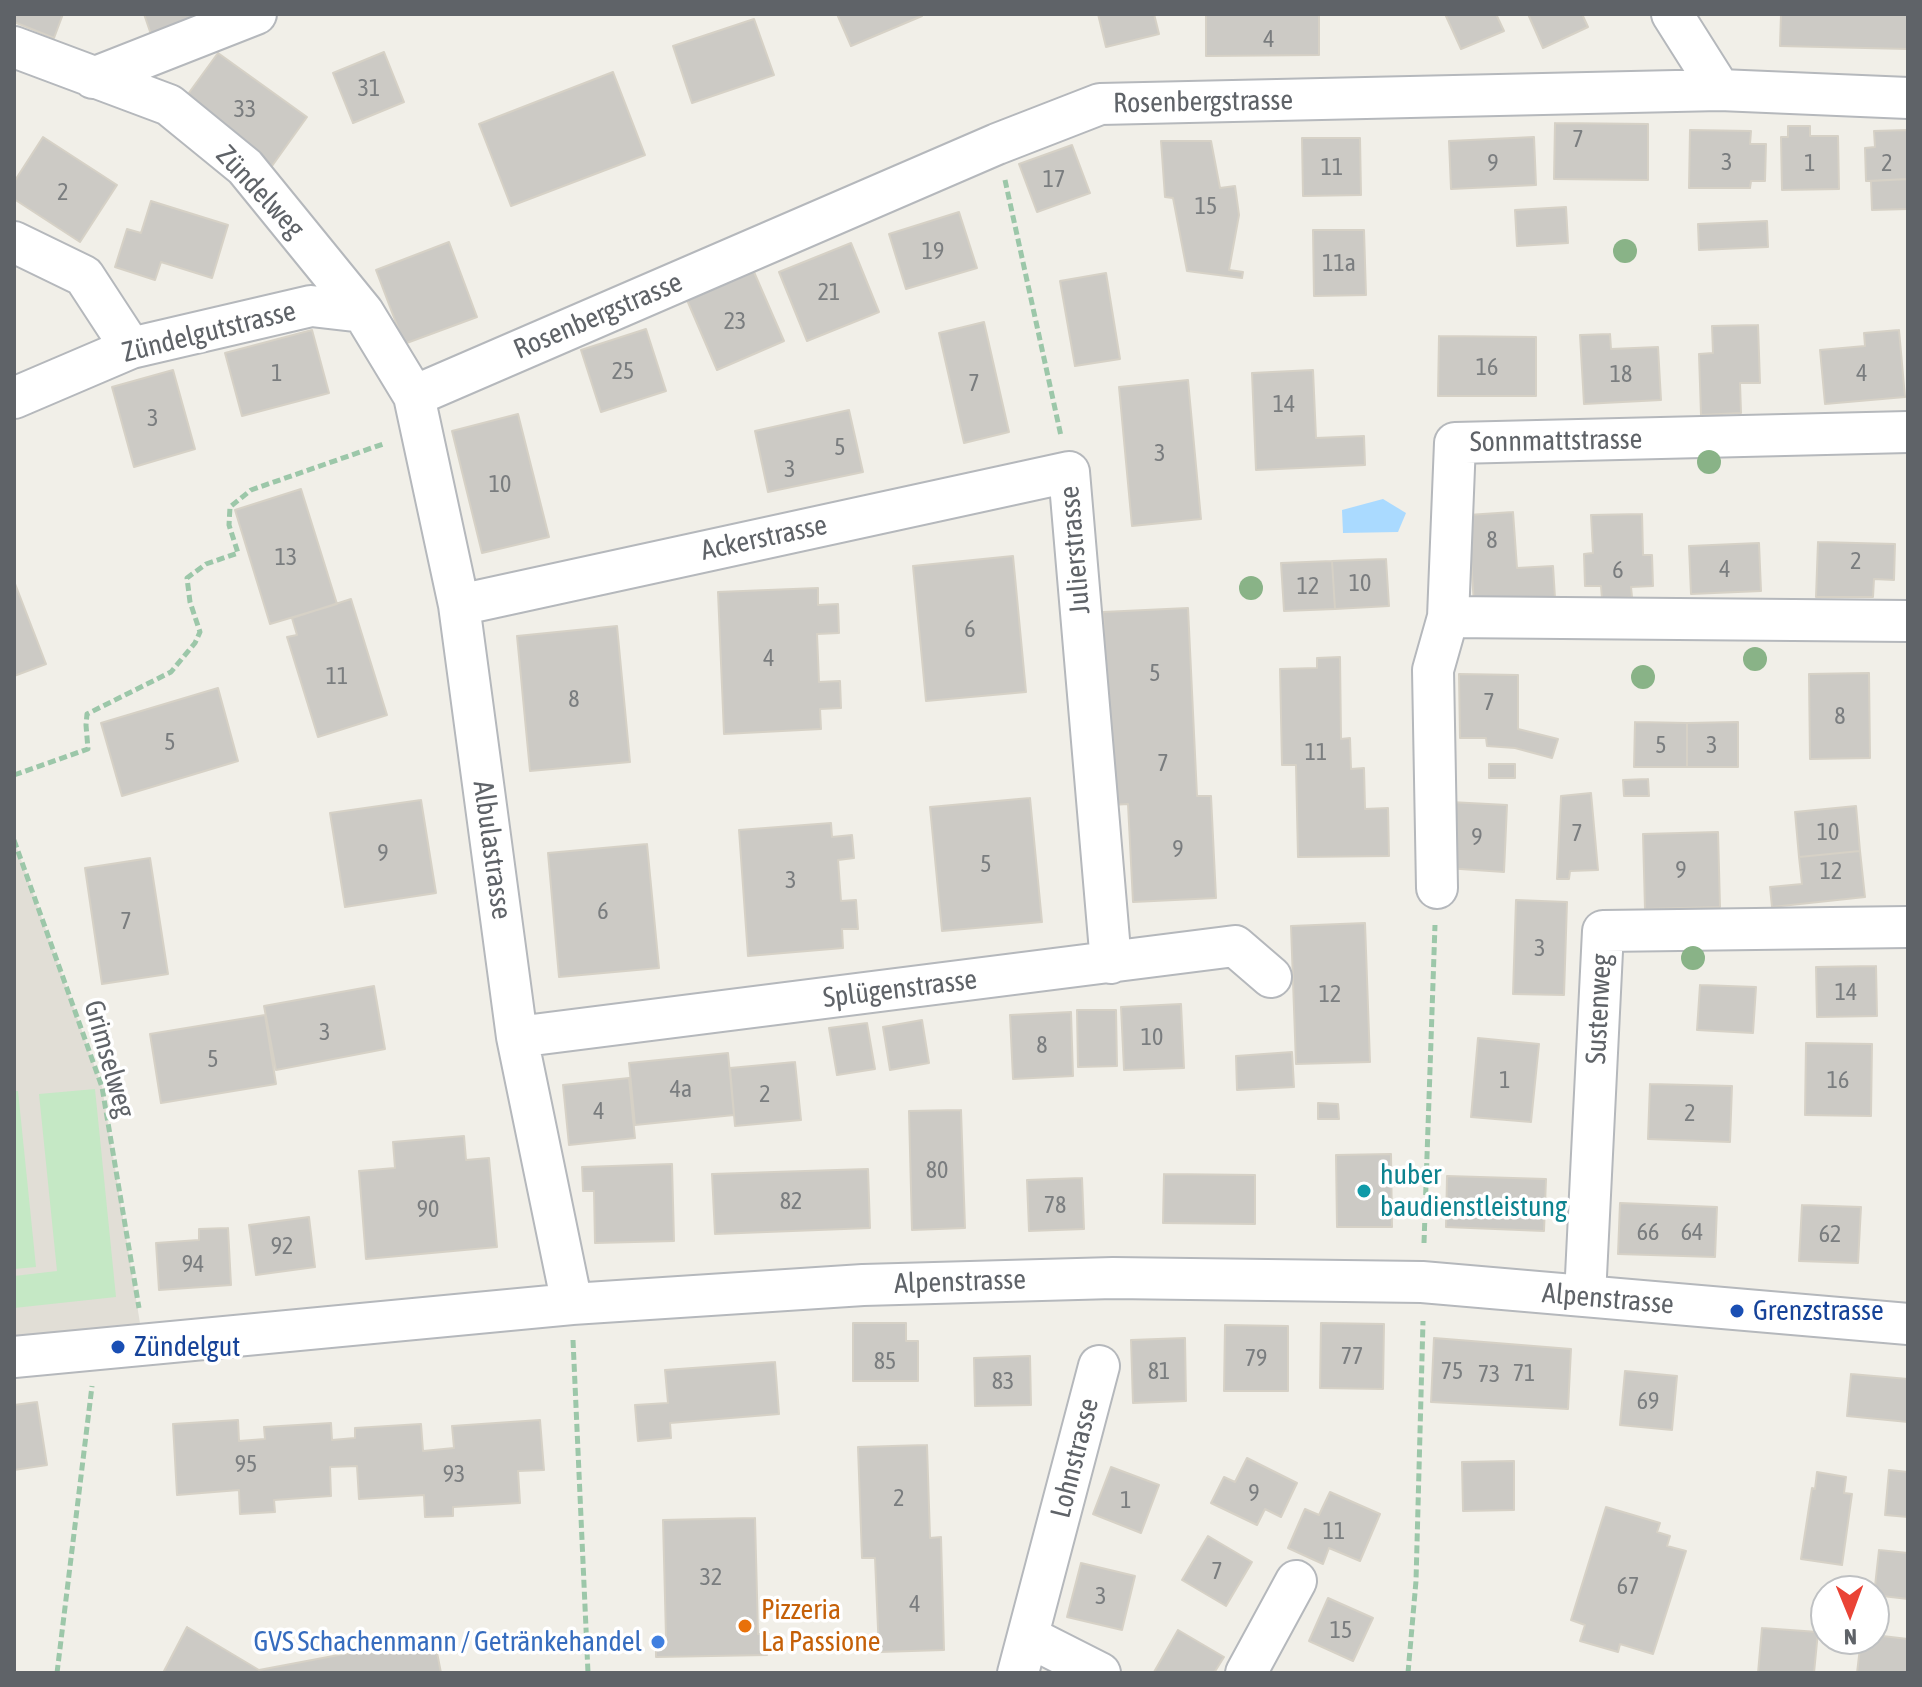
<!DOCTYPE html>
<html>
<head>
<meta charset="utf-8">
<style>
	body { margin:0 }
	#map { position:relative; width:1922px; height:1687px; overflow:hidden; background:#f1efe8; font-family:"Asap Condensed",sans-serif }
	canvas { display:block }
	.frame { position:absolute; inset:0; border:16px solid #5f6368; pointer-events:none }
	.north { position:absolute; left:1810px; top:1575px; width:80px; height:80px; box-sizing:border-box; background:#fff; border:2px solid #bfc1c3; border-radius:50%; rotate:179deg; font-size:22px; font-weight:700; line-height:32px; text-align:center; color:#5f6368 }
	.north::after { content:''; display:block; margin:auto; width:28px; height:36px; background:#ea4335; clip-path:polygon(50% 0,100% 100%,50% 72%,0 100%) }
</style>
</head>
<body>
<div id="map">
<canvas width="1922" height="1687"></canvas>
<div class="frame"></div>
<div class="north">N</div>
</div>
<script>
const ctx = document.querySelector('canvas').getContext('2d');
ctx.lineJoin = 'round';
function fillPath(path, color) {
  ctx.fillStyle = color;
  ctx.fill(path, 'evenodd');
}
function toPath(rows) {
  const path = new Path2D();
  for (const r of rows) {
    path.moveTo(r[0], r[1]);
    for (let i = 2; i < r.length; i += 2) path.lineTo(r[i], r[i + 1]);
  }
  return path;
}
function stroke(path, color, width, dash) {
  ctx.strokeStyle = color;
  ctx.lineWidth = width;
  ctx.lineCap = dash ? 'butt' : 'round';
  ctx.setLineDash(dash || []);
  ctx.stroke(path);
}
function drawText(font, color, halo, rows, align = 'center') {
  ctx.font = font + ' "Asap Condensed",sans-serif';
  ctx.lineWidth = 7;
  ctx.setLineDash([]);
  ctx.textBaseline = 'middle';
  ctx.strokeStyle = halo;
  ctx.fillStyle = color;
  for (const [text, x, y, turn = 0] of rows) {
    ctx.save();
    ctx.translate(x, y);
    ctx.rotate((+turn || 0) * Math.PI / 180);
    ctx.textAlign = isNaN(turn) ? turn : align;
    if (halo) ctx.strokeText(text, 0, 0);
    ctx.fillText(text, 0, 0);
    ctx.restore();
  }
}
const education = toPath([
	[14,840,102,1087,143,1342,14,1357]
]);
const green = toPath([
	[95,1089,116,1297,14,1308,14,1276,57,1271,39,1094],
	[14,1091,18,1091,36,1267,14,1269]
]);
const water = toPath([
	[1383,499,1406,513,1398,532,1343,533,1342,510]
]);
const building = toPath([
	[14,14,63,14,54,38,14,22,14,14],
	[144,14,216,14,156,49,144,14],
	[837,14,921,14,922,16,851,46,837,14],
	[1098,14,1154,14,1159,34,1106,47,1098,14],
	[1206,14,1319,14,1319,55,1206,56,1206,14],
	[1445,14,1496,14,1504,31,1461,49,1445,14],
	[1528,14,1582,14,1588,27,1543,48,1528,14],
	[1781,14,1908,14,1908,49,1780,46,1781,14],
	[754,19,774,75,692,103,673,46,754,19],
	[384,52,404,102,353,123,333,73,384,52],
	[218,53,307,117,272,166,183,101,218,53],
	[613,72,645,155,511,206,479,124,613,72],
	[1555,123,1648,124,1648,180,1554,179,1555,123],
	[1788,126,1810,126,1810,136,1838,136,1839,189,1782,190,1781,137,1788,137,1788,126],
	[1690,130,1751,131,1750,144,1766,144,1765,181,1751,181,1750,188,1689,188,1690,130],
	[1908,130,1908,179,1866,181,1865,148,1875,147,1874,131,1908,130],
	[43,137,117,185,80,242,14,199,14,182,43,137],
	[1534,137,1536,185,1451,189,1449,141,1534,137],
	[1302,138,1360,138,1361,195,1303,196,1302,138],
	[1161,141,1211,141,1220,188,1235,186,1239,215,1229,270,1243,272,1242,278,1187,271,1173,198,1165,197,1161,141],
	[1072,145,1090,193,1037,212,1019,164,1072,145],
	[1908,179,1908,209,1872,210,1871,181,1908,179],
	[151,201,228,225,212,278,161,262,155,280,115,267,127,229,141,233,151,201],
	[1566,207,1568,243,1517,246,1515,210,1566,207],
	[959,212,977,268,906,289,889,234,959,212],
	[1767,221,1768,247,1699,250,1698,224,1767,221],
	[1313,230,1364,230,1366,295,1314,296,1313,230],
	[449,242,477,317,404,344,376,270,449,242],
	[851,243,879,312,807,341,779,272,851,243],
	[754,272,784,341,717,370,687,300,754,272],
	[1106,273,1120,359,1075,366,1060,281,1106,273],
	[984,322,1009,432,964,443,939,333,984,322],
	[1758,325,1760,383,1740,383,1741,413,1701,415,1699,354,1713,353,1712,326,1758,325],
	[646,329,666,391,601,412,581,350,646,329],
	[312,330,329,393,242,416,225,353,312,330],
	[1899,330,1905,397,1825,404,1820,350,1865,346,1864,333,1899,330],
	[1610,334,1611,349,1658,347,1661,400,1584,404,1580,335,1610,334],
	[1439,336,1536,337,1536,396,1438,396,1439,336],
	[173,370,195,449,134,467,112,387,173,370],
	[1313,370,1316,438,1364,436,1365,465,1256,470,1252,373,1313,370],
	[1188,380,1201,519,1132,526,1119,387,1188,380],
	[849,410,863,472,768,492,755,431,849,410],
	[518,414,549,537,482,553,452,431,518,414],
	[301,489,337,604,270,624,235,510,301,489],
	[1513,512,1517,568,1553,566,1555,598,1474,604,1468,515,1513,512],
	[1642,514,1643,555,1652,555,1653,586,1631,587,1632,597,1602,599,1601,586,1585,586,1584,554,1593,553,1591,515,1642,514],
	[1818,542,1895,544,1894,580,1874,579,1873,597,1816,597,1818,542],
	[1759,543,1761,591,1691,594,1689,546,1759,543],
	[1013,556,1026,692,926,701,913,566,1013,556],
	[1386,559,1389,606,1335,609,1332,561,1386,559],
	[1332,561,1335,609,1284,611,1281,563,1332,561],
	[14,581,46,664,14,676,14,581],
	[818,588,818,605,838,604,839,633,817,634,819,682,840,681,841,708,820,709,821,729,724,734,718,592,818,588],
	[351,599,387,715,318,737,287,637,297,635,292,618,351,599],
	[1188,608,1197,796,1211,796,1216,898,1133,902,1128,804,1111,805,1103,612,1188,608],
	[617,626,630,762,530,771,517,636,617,626],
	[1340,657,1341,739,1350,738,1351,769,1364,768,1365,809,1388,808,1389,856,1298,857,1296,765,1282,765,1280,669,1317,668,1317,658,1340,657],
	[1869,673,1870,758,1810,759,1809,674,1869,673],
	[1459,674,1518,675,1518,729,1558,739,1552,758,1515,748,1487,746,1486,738,1460,738,1459,674],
	[218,688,238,761,122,796,101,723,218,688],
	[1635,722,1687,723,1687,767,1634,767,1635,722],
	[1738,722,1738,767,1687,767,1687,723,1738,722],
	[1489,764,1515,764,1515,778,1489,778,1489,764],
	[1648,779,1649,796,1624,796,1623,780,1648,779],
	[1591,793,1598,870,1570,871,1569,879,1557,879,1561,796,1591,793],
	[1030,798,1042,922,942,931,930,807,1030,798],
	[421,800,436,893,345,907,330,813,421,800],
	[1450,802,1507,805,1504,872,1446,868,1450,802],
	[1856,806,1860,851,1799,857,1795,812,1856,806],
	[831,823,832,837,852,835,854,858,838,860,841,901,856,900,858,929,842,929,843,948,748,956,739,830,831,823],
	[1718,832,1720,907,1645,909,1643,834,1718,832],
	[647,844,659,968,559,977,548,853,647,844],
	[1860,851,1865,897,1772,907,1770,887,1802,884,1799,857,1860,851],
	[150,858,168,974,102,984,85,868,150,858],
	[1516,900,1567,902,1564,995,1513,994,1516,900],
	[1365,923,1370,1062,1296,1064,1291,926,1365,923],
	[1876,966,1877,1016,1817,1017,1816,967,1876,966],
	[1700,985,1756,987,1753,1033,1697,1030,1700,985],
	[374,986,385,1049,276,1070,264,1006,374,986],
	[1181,1004,1184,1068,1124,1070,1121,1007,1181,1004],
	[1077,1010,1116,1010,1117,1066,1078,1067,1077,1010],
	[1071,1012,1073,1076,1013,1079,1010,1015,1071,1012],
	[265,1015,276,1084,161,1103,150,1034,265,1015],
	[922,1020,929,1063,890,1070,883,1027,922,1020],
	[867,1023,875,1069,837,1075,829,1028,867,1023],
	[1478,1038,1539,1044,1531,1122,1471,1117,1478,1038],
	[1806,1043,1872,1044,1871,1116,1805,1115,1806,1043],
	[1292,1052,1294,1087,1237,1090,1236,1056,1292,1052],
	[728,1053,734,1115,635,1125,629,1063,728,1053],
	[795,1062,801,1120,735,1126,730,1068,795,1062],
	[629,1078,635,1138,569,1145,563,1085,629,1078],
	[1650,1084,1732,1086,1730,1142,1648,1139,1650,1084],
	[1318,1103,1338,1104,1339,1119,1318,1119,1318,1103],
	[961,1110,965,1228,912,1230,909,1111,961,1110],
	[464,1136,466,1160,489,1158,497,1247,366,1259,359,1171,395,1168,393,1142,464,1136],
	[1391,1154,1392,1227,1337,1227,1336,1155,1391,1154],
	[672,1164,674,1241,595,1243,594,1191,583,1191,582,1167,672,1164],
	[868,1169,870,1228,715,1234,712,1174,868,1169],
	[1164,1174,1255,1175,1255,1224,1163,1223,1164,1174],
	[1447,1176,1546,1179,1544,1231,1446,1227,1447,1176],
	[1082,1178,1084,1229,1029,1231,1027,1180,1082,1178],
	[1620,1203,1717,1207,1715,1257,1618,1254,1620,1203],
	[1802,1205,1861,1207,1858,1263,1799,1261,1802,1205],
	[309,1217,315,1267,256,1275,249,1225,309,1217],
	[228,1228,231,1285,159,1290,156,1243,199,1240,199,1229,228,1228],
	[853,1323,906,1323,906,1341,918,1341,918,1381,853,1381,853,1323],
	[1321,1323,1384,1324,1383,1389,1320,1388,1321,1323],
	[1225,1325,1288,1326,1288,1391,1224,1391,1225,1325],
	[1185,1338,1186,1401,1133,1403,1131,1340,1185,1338],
	[1434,1338,1571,1349,1568,1409,1431,1402,1434,1338],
	[1030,1356,1031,1405,975,1406,974,1358,1030,1356],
	[775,1362,779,1414,670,1423,671,1438,638,1441,635,1405,668,1403,665,1370,775,1362],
	[1625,1371,1677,1376,1672,1430,1620,1425,1625,1371],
	[1851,1374,1908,1379,1908,1422,1847,1416,1851,1374],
	[37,1402,47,1465,14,1470,14,1405,37,1402],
	[238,1420,239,1441,265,1439,264,1427,331,1423,332,1440,355,1438,355,1428,421,1424,423,1451,454,1448,452,1426,540,1420,544,1470,518,1471,520,1503,453,1507,453,1516,425,1517,424,1495,359,1499,357,1466,330,1467,331,1496,274,1500,275,1512,240,1514,239,1490,177,1495,173,1424,238,1420],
	[927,1445,930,1538,941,1537,944,1650,879,1652,875,1558,862,1558,858,1447,927,1445],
	[1247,1458,1297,1483,1281,1517,1265,1509,1257,1525,1211,1503,1224,1477,1235,1482,1247,1458],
	[1514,1461,1514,1510,1463,1511,1462,1462,1514,1461],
	[1111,1467,1159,1485,1141,1533,1093,1514,1111,1467],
	[1889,1470,1908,1472,1908,1517,1885,1515,1889,1470],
	[1817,1472,1846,1477,1844,1493,1852,1494,1842,1565,1801,1559,1812,1488,1815,1489,1817,1472],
	[1330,1492,1380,1514,1360,1561,1329,1548,1323,1564,1288,1548,1305,1509,1319,1515,1330,1492],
	[1606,1507,1660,1523,1657,1532,1670,1536,1667,1546,1686,1551,1653,1654,1620,1644,1618,1652,1580,1641,1585,1625,1571,1620,1606,1507],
	[755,1518,758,1634,766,1634,767,1655,656,1657,656,1638,666,1637,663,1520,755,1518],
	[1208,1536,1252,1562,1226,1606,1182,1580,1208,1536],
	[1879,1550,1908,1553,1908,1599,1874,1595,1879,1550],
	[1081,1563,1135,1576,1122,1630,1067,1617,1081,1563],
	[1328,1598,1373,1618,1353,1661,1309,1641,1328,1598],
	[187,1627,259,1670,434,1637,441,1673,163,1673,187,1627],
	[1762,1628,1818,1632,1814,1673,1758,1673,1762,1628],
	[1178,1630,1224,1657,1214,1673,1154,1672,1178,1630],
	[1874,1635,1908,1639,1908,1673,1857,1673,1861,1639,1874,1639,1874,1635]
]);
const path = toPath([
	[1005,180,1061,436],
	[14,775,88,749,86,725,87,714,171,672,195,643,200,632,190,602,187,578,206,564,238,553,229,525,230,507,251,490,386,443],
	[14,840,102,1087,139,1308],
	[1424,1243,1435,925],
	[573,1340,588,1673],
	[57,1673,92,1386],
	[1408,1673,1416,1581,1423,1321]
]);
const minor = toPath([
	[1672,14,1720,90],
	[14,47,169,105,245,167,363,312],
	[93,78,256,14],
	[14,242,84,276,131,348],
	[414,396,997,144,1100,104,1720,90,1908,98],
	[14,398,131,348,311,306,363,312,414,396,459,605,517,1037,572,1304],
	[1908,432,1455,443,1448,617,1908,621],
	[459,605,1069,472,1111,963],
	[1437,888,1433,670,1448,617],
	[517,1037,1235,946,1271,977],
	[1585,1296,1603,931,1908,927],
	[14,1357,572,1304,863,1285,1113,1278,1422,1282,1908,1324],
	[1029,1637,1100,1673],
	[1018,1673,1099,1366],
	[1246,1673,1296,1581]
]);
const trees = [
	[1625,251],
	[1709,462],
	[1251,588],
	[1755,659],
	[1643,677],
	[1693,958]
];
const markers = [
	[1364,1191,8,"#0f9aa8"],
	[1737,1311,8,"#1a4fb4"],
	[118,1347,8,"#1a4fb4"],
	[745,1626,8,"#e8710a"],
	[658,1642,8,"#3f7fe0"]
];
const numberNames = [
	["4",1269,39],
	["31",369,88],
	["33",245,109],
	["7",1578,139],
	["3",1727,162],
	["9",1493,163],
	["1",1810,163],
	["2",1887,163],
	["11",1332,167],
	["17",1054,179],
	["2",63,192],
	["15",1206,206],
	["19",933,251],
	["11a",1339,263],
	["21",829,292],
	["23",735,321],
	["16",1487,367],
	["25",623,371],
	["1",277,373],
	["4",1862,373],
	["18",1621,374],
	["7",974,383],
	["14",1284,404],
	["3",153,418],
	["5",840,447],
	["3",1160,453],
	["3",790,469],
	["10",500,484],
	["8",1492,540],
	["13",286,557],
	["2",1856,561],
	["4",1725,569],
	["6",1618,570],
	["10",1360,583],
	["12",1308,586],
	["6",970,629],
	["4",769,658],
	["5",1155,673],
	["11",337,676],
	["8",574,699],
	["7",1489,702],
	["8",1840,716],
	["5",170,742],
	["5",1661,745],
	["3",1712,745],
	["11",1316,752],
	["7",1163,763],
	["10",1828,832],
	["7",1577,833],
	["9",1477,837],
	["9",1178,849],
	["9",383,853],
	["5",986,864],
	["9",1681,870],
	["12",1831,871],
	["3",791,880],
	["6",603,911],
	["7",126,921],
	["3",1540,948],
	["14",1846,992],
	["12",1330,994],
	["3",325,1032],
	["10",1152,1037],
	["8",1042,1045],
	["5",213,1059],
	["1",1505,1080],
	["16",1838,1080],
	["4a",681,1089],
	["2",765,1094],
	["4",599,1111],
	["2",1690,1113],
	["80",937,1170],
	["82",791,1201],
	["78",1055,1205],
	["90",428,1209],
	["66",1648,1232],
	["64",1692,1232],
	["62",1830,1234],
	["92",282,1246],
	["94",193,1264],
	["77",1352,1356],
	["79",1256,1358],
	["85",885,1361],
	["81",1159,1371],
	["75",1452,1371],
	["71",1524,1373],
	["73",1489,1374],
	["83",1003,1381],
	["69",1648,1401],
	["95",246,1464],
	["93",454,1474],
	["9",1254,1493],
	["2",899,1498],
	["1",1126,1500],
	["11",1334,1531],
	["7",1217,1571],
	["32",711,1577],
	["67",1628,1586],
	["3",1101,1596],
	["4",915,1604],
	["15",1341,1630]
];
const streetNames = [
	["Rosenbergstrasse",1203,102,-1],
	["Zündelweg",260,192,47],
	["Rosenbergstrasse",598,316,-23],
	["Zündelgutstrasse",209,332,-14],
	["Sonnmattstrasse",1556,441,-1],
	["Ackerstrasse",764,538,-12],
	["Julierstrasse",1075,550,-95],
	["Albulastrasse",492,850,82],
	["Splügenstrasse",900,989,-7],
	["Sustenweg",1599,1009,-87],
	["Grimselweg",109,1059,74],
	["Alpenstrasse",960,1282,-2],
	["Alpenstrasse",1608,1299,5],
	["Lohnstrasse",1075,1458,-76]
];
const cultureNames = [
	["huber",1380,1175],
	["baudienstleistung",1380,1207]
];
const transitNames = [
	["Grenzstrasse",1753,1311],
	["Zündelgut",134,1347]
];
const foodNames = [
	["Pizzeria",761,1610],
	["La Passione",761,1642]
];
const shopNames = [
	["GVS Schachenmann / Getränkehandel",642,1642]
];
fillPath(education, '#e1ded6');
fillPath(green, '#c5e8c5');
fillPath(water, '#aadaff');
fillPath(building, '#cccac5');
stroke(building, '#d6d1c6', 2);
stroke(minor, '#b5b8bc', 44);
stroke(path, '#9cc7a9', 5, [8, 4]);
stroke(minor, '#fff', 40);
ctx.fillStyle = '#89b387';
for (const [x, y] of trees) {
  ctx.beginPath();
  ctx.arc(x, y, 12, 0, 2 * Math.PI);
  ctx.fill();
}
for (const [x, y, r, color] of markers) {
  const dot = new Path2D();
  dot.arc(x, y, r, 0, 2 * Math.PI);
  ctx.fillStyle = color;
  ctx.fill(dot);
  stroke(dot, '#fff', 3);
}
drawText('24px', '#7a7d7f', null, numberNames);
drawText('28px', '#5f6368', '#fff', streetNames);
drawText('28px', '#0d838f', '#fff', cultureNames, 'left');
drawText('28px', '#164399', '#fff', transitNames, 'left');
drawText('28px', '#c56008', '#fff', foodNames, 'left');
drawText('28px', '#366cbe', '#fff', shopNames, 'right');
</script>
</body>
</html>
